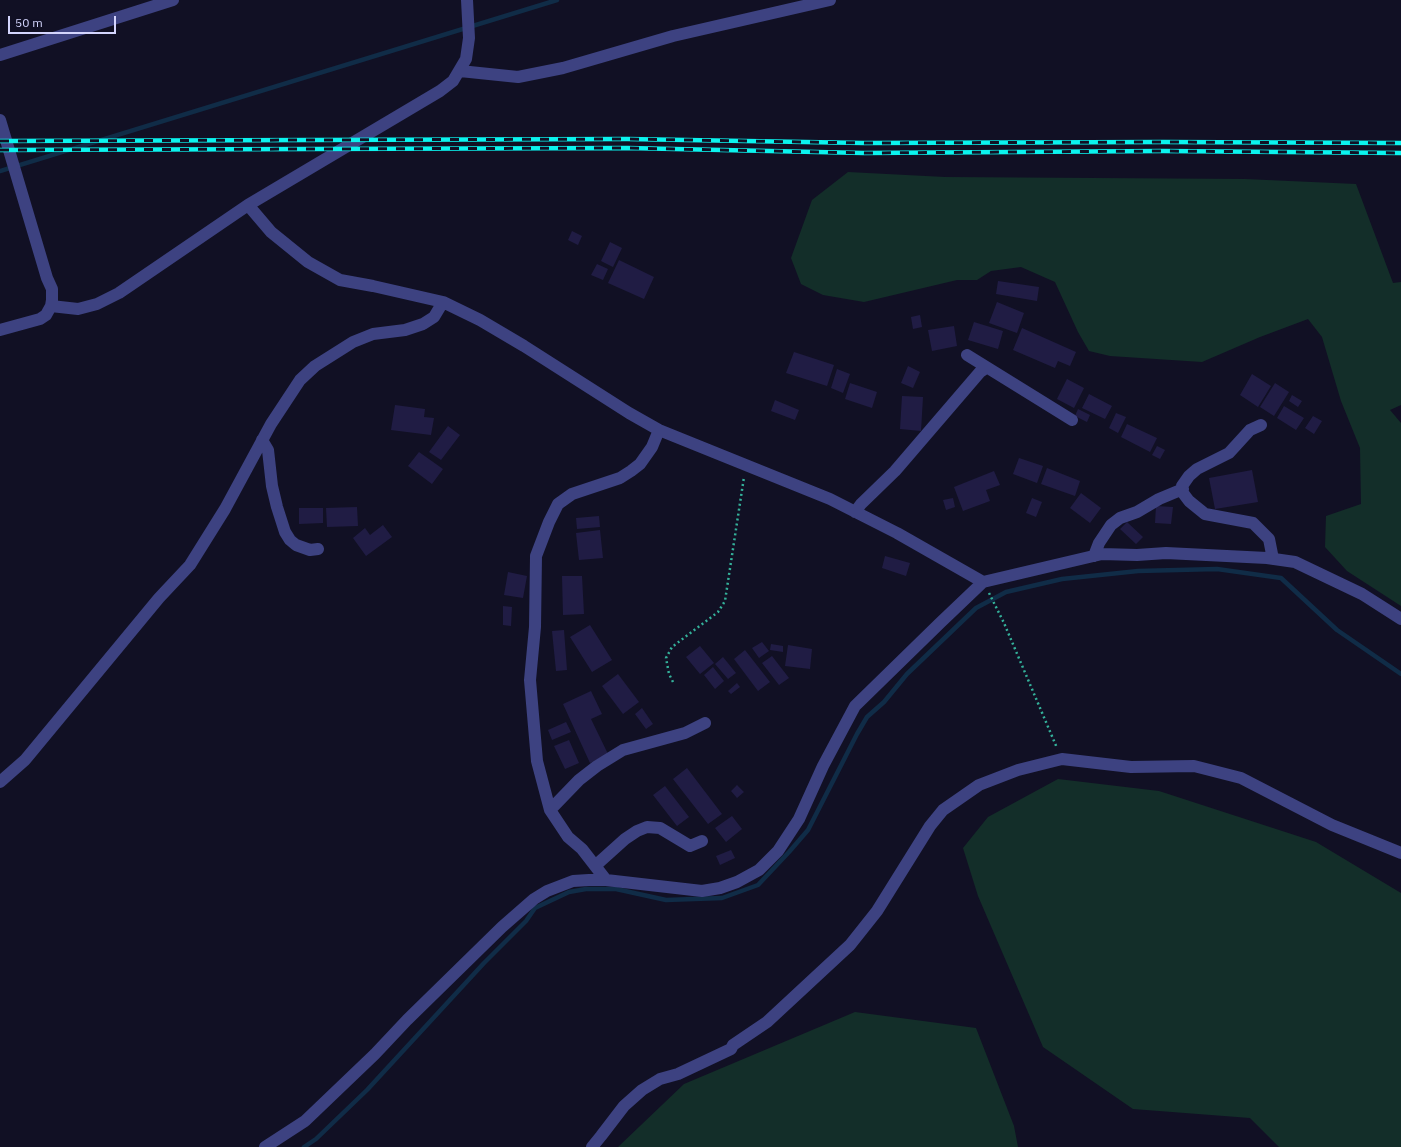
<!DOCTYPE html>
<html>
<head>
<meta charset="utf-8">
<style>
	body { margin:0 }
	#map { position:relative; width:1401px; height:1147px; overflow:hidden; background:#111024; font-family:"IBM Plex Sans",sans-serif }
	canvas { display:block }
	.scale { position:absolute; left:8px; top:16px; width:108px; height:18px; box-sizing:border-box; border:2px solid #d4d5fd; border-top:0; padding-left:5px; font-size:12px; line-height:14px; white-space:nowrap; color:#d4d5fd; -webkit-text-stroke:3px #111024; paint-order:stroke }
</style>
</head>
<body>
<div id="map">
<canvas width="1401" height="1147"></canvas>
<div class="scale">50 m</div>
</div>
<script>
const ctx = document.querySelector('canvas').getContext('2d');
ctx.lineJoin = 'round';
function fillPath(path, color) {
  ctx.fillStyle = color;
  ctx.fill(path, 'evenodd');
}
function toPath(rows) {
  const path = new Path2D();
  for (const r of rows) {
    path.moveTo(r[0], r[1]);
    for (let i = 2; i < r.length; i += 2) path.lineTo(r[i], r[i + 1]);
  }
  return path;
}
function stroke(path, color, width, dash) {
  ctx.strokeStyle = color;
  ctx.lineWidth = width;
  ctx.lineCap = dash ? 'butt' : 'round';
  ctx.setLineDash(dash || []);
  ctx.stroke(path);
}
const green = toPath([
	[848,172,945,177,1245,179,1356,184,1393,283,1401,282,1401,405,1390,410,1401,423,1401,606,1347,571,1325,547,1326,516,1361,504,1360,448,1341,401,1322,337,1308,319,1260,337,1202,362,1110,356,1089,351,1078,332,1055,282,1021,267,991,271,977,280,957,280,864,302,823,295,801,284,791,258,812,200],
	[1058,779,1159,791,1316,842,1401,893,1401,1147,1279,1147,1250,1118,1133,1109,1043,1047,978,896,963,848,988,817],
	[855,1012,976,1028,1014,1126,1018,1147,618,1147,684,1084]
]);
const stream = toPath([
	[0,171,557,0],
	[304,1147,316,1139,367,1090,484,963,526,921,535,908,569,892,586,889,616,889,666,900,722,898,758,885,789,852,808,830,857,734,867,717,884,702,907,674,976,608,1006,592,1062,579,1138,571,1217,569,1281,578,1337,630,1401,674]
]);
const building = toPath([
	[572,231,582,236,578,245,568,240],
	[610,242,622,248,613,267,601,261],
	[619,260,654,277,644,299,608,283],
	[597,264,608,269,603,280,591,275],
	[998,281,1039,287,1037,301,996,294],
	[997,302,1024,313,1017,333,989,323],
	[920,315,922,327,913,329,911,317],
	[974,322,1003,331,998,349,968,340],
	[954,326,957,346,932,351,928,330],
	[1022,328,1076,352,1070,366,1058,361,1055,368,1013,350],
	[794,352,834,365,827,386,786,373],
	[908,366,920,372,913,388,901,383],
	[837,369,850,374,843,393,831,388],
	[1252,374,1271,386,1258,407,1240,395],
	[1067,379,1084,388,1074,408,1057,399],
	[850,383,877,392,872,408,845,399],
	[1275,383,1289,392,1274,416,1260,407],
	[1089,394,1112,406,1105,419,1082,408],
	[1292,395,1302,401,1298,407,1289,401],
	[902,396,923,397,921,431,900,429],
	[775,400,799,410,795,420,771,411],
	[395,405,425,409,424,417,434,418,431,435,391,430],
	[1284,406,1304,418,1296,430,1277,418],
	[1078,409,1090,415,1087,422,1075,416],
	[1116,413,1126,417,1118,433,1109,428],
	[1313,416,1322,421,1314,434,1305,428],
	[1127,424,1157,438,1150,452,1121,437],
	[448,426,460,435,441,460,429,452],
	[1157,446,1165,450,1160,459,1152,455],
	[419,452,443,469,432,484,408,466],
	[1019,458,1043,466,1037,483,1013,474],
	[1047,468,1080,481,1075,496,1041,484],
	[1252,470,1258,502,1215,509,1209,478],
	[994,471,1000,485,986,490,990,501,963,511,954,487],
	[1081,493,1101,508,1090,523,1070,508],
	[953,498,955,507,946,510,943,500],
	[1032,498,1042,502,1036,517,1026,513],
	[1156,506,1173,507,1171,524,1155,523],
	[357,507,358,526,327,527,326,508],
	[299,508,323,508,323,523,299,524],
	[599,516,600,527,577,529,576,518],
	[1127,522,1143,537,1136,544,1120,529],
	[383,525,392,537,366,556,353,538,365,528,370,535],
	[600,530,603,558,579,560,576,533],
	[885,556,910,563,906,576,882,568],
	[508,572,527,576,523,598,504,595],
	[562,576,582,576,584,614,563,615],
	[503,606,512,607,511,626,503,625],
	[590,625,612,660,592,672,570,637],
	[564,630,567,670,556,671,552,631],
	[762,642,769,651,759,658,752,648],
	[771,644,783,646,783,652,770,650],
	[788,645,812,649,810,669,785,666],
	[700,646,714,663,700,674,686,657],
	[745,650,770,682,758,691,734,659],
	[772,656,789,678,779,685,762,663],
	[723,657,736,673,728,679,715,664],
	[713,667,724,681,715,689,704,675],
	[618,674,639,702,623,714,602,686],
	[737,683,740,687,731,694,728,691],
	[591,691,602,714,591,719,608,754,590,763,563,704],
	[642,708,653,724,646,729,635,714],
	[566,722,571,732,552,740,548,730],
	[569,740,579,763,565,769,554,746],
	[687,768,722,814,708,824,673,779],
	[737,785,744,792,737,798,731,791],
	[665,786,689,817,677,826,653,795],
	[732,816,742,829,726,842,715,828],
	[731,850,735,858,720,865,716,856]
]);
const path = toPath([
	[989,593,1004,623,1057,748],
	[673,682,669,674,666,658,672,647,718,612,725,601,744,477]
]);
const minor = toPath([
	[0,55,173,0],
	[460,71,518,77,563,68,673,36,830,0],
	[0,120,47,278,52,289,52,300,51,306,46,315,40,319,0,330],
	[248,205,271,232,308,262,340,280,373,286,443,302,480,320,524,346,629,413,659,430,830,499,897,533,983,582],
	[51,306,78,309,97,304,119,293,248,205,440,91,453,81,466,59,469,38,467,0],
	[967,355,1072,420],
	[1261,425,1250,430,1229,453,1197,469,1189,476,1182,486,1183,493,1189,501,1205,514,1253,523,1269,539,1273,559],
	[262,440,268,450,272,486,277,507,285,532,290,540,296,545,310,550,318,549],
	[855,512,861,504,895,471,980,372,986,368],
	[1094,556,1099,543,1111,525,1120,518,1137,512,1159,499,1183,489],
	[0,782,25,760,159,598,190,565,225,509,271,424,300,380,315,366,353,342,373,334,405,330,423,324,434,317,443,302],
	[550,810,579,780,597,766,623,750,685,733,705,723],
	[595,866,625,839,637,831,647,827,660,828,690,846,702,841],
	[606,880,582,849,568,837,550,810,537,761,530,680,535,627,536,556,549,522,558,504,572,494,620,478,631,471,640,464,652,447,659,430],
	[265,1147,305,1121,375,1054,407,1020,502,927,534,899,547,891,573,881,589,880,606,880,702,891,720,888,737,882,759,870,778,851,799,819,823,766,855,706,940,623,983,582,1102,554,1137,555,1166,553,1267,558,1295,562,1362,594,1401,619],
	[592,1147,601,1136,624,1106,642,1090,660,1079,678,1074,731,1049,733,1045,767,1022,850,945,877,911,930,826,943,810,979,785,1018,770,1062,759,1131,767,1194,766,1241,778,1332,825,1401,853]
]);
const rail = toPath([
	[0,141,627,139,864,143,1163,142,1401,143],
	[0,150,627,148,864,153,1163,151,1401,153]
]);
fillPath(green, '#132e29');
stroke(stream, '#102c47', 4.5);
fillPath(building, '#201c44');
stroke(path, '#34b19a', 2.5, [2, 3]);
stroke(minor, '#3d4281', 12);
stroke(rail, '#0bf3ee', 4.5);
stroke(rail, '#111024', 3, [9]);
</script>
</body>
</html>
